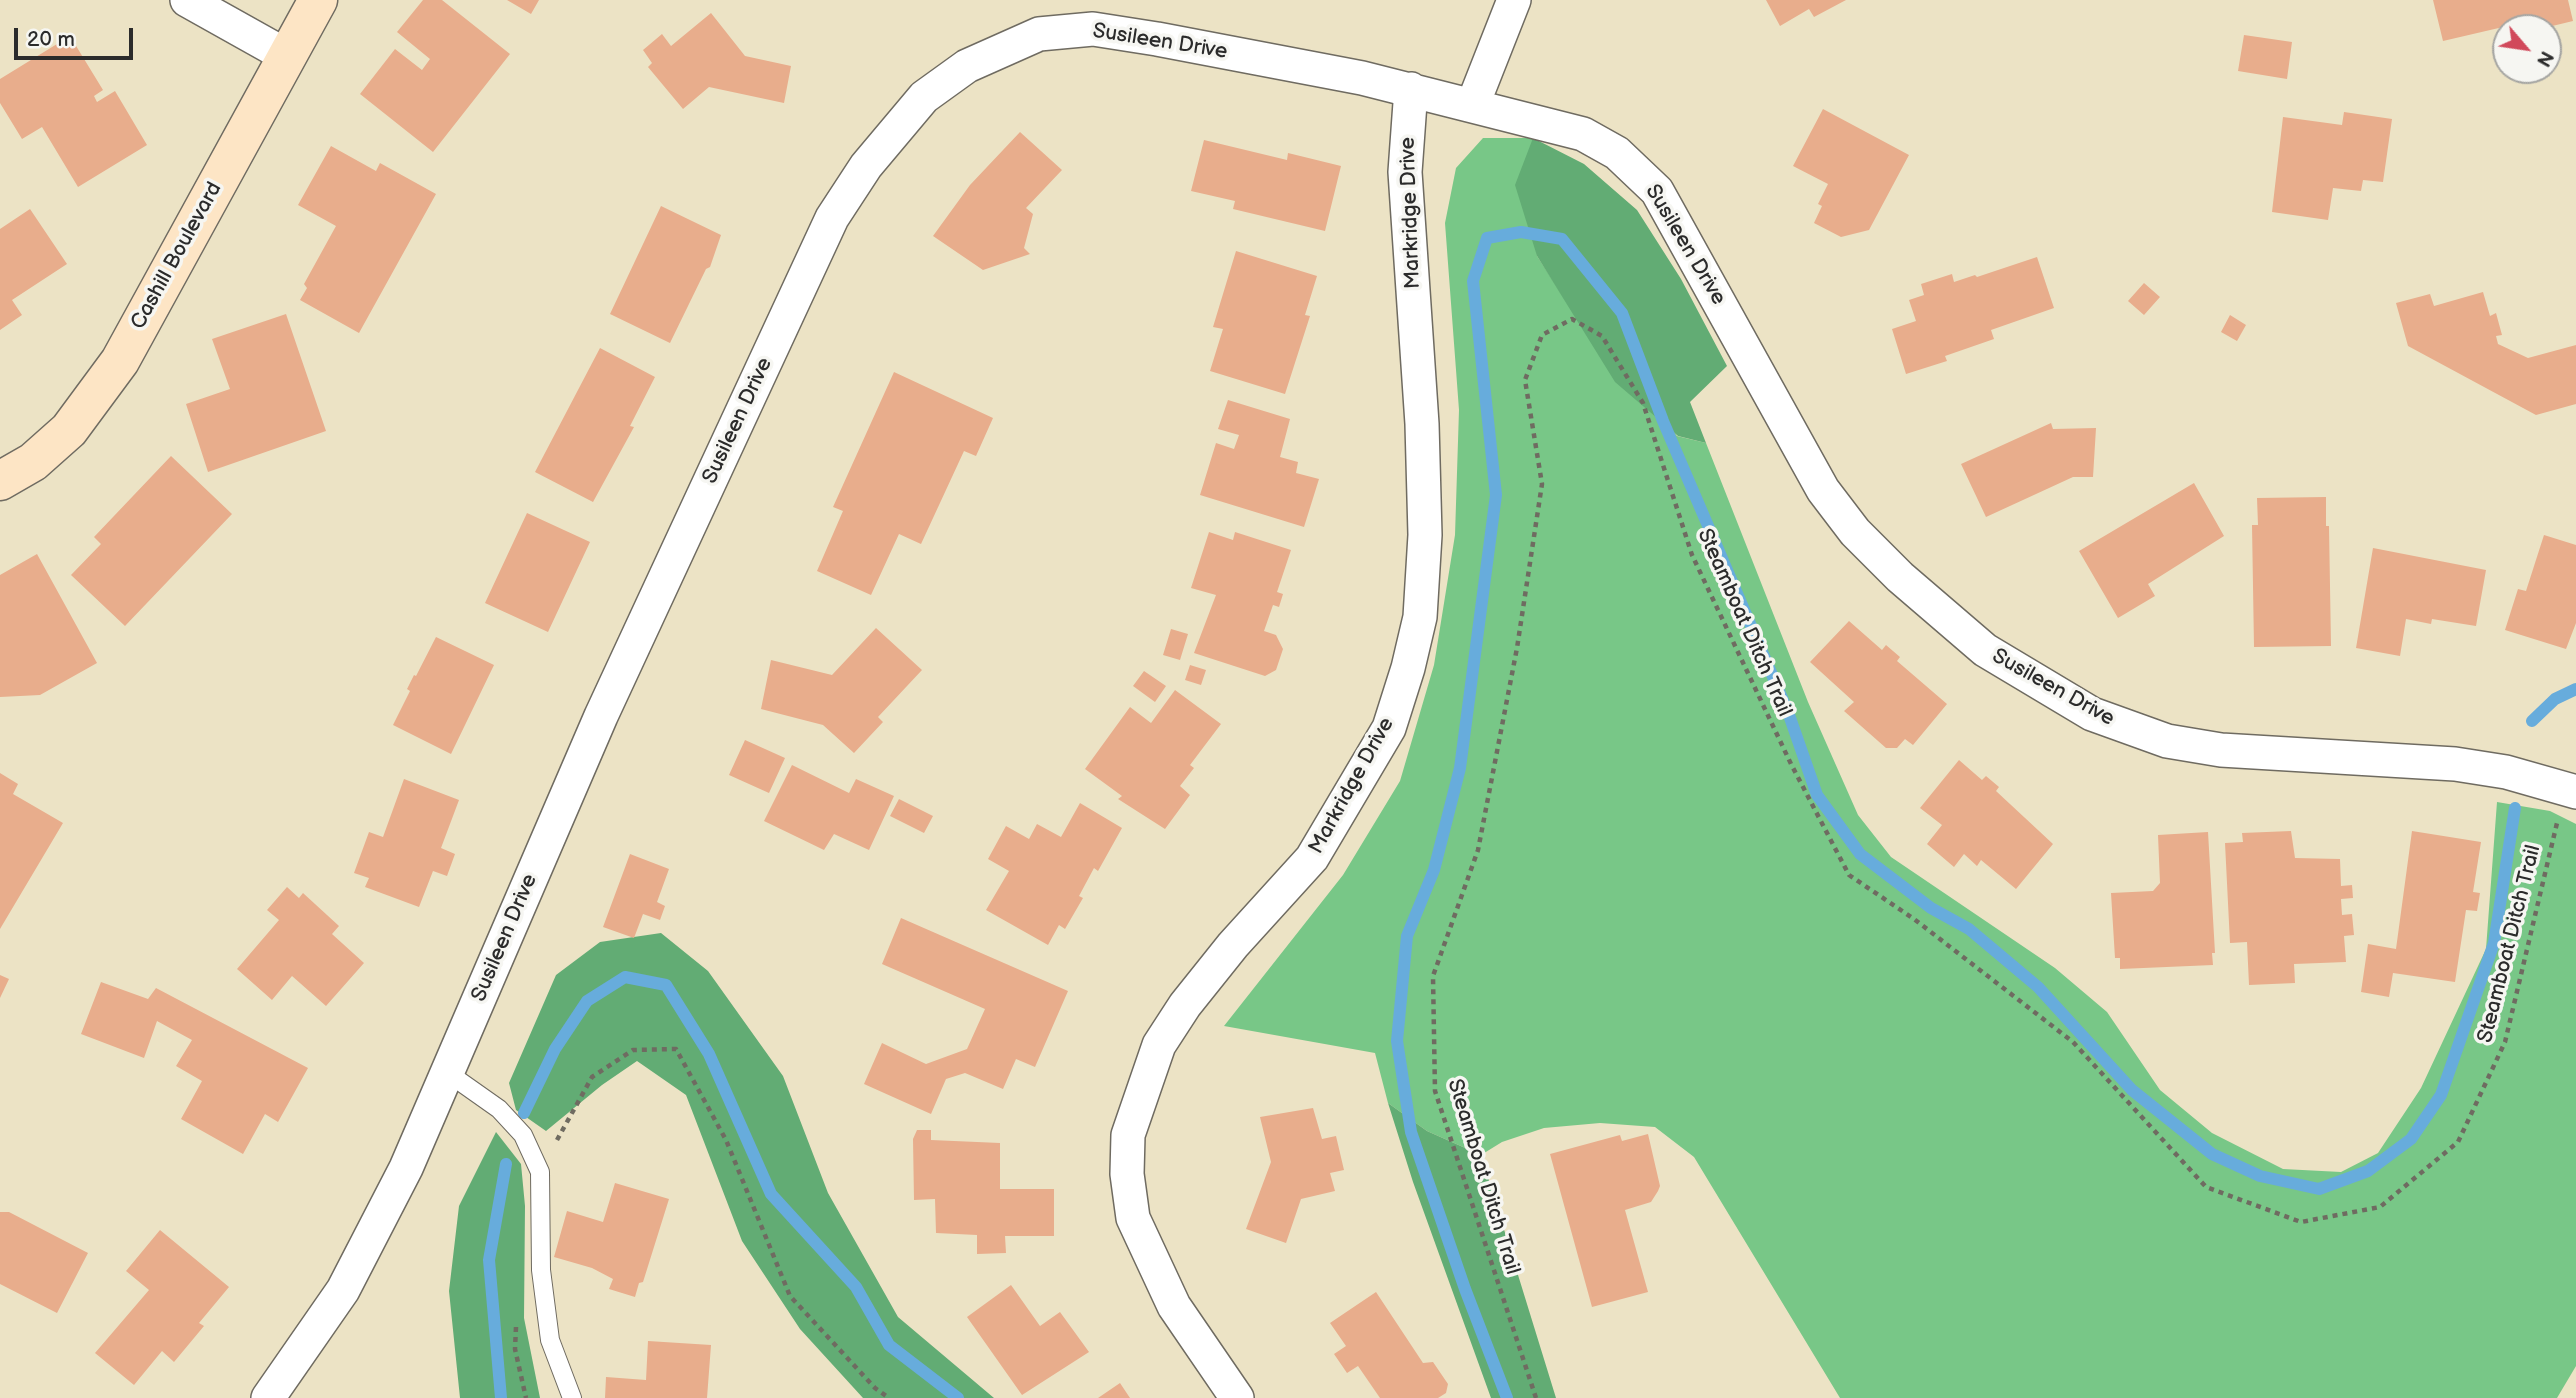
<!DOCTYPE html>
<html>
<head>
<meta charset="utf-8">
<style>
	body { margin:0 }
	#map { position:relative; width:2576px; height:1398px; overflow:hidden; background:#ece3c5; font-family:"Balsamiq Sans",sans-serif }
	canvas { display:block }
	.north { position:absolute; left:2492px; top:14px; width:70px; height:70px; box-sizing:border-box; background:#f6f6f2; border:2px solid #a5a5a2; border-radius:50%; rotate:119deg; font-size:19px; font-weight:700; line-height:28px; text-align:center; color:#2b2b2b }
	.north::after { content:''; display:block; margin:auto; width:24px; height:32px; background:#d1495b; clip-path:polygon(50% 0,100% 100%,50% 72%,0 100%) }
	.scale { position:absolute; left:14px; top:28px; width:119px; height:32px; box-sizing:border-box; border:4px solid #2b2b2b; border-top:0; padding-left:9px; font-size:21px; line-height:24px; white-space:nowrap; color:#2b2b2b; -webkit-text-stroke:5px #f6f6f2; paint-order:stroke }
</style>
</head>
<body>
<div id="map">
<canvas width="2576" height="1398"></canvas>
<div class="north">N</div>
<div class="scale">20 m</div>
</div>
<script>
const ctx = document.querySelector('canvas').getContext('2d');
ctx.lineJoin = 'round';
function fillPath(path, color) {
  ctx.fillStyle = color;
  ctx.fill(path, 'evenodd');
}
function toPath(rows) {
  const path = new Path2D();
  for (const r of rows) {
    path.moveTo(r[0], r[1]);
    for (let i = 2; i < r.length; i += 2) path.lineTo(r[i], r[i + 1]);
  }
  return path;
}
function stroke(path, color, width, dash) {
  ctx.strokeStyle = color;
  ctx.lineWidth = width;
  ctx.lineCap = dash ? 'butt' : 'round';
  ctx.setLineDash(dash || []);
  ctx.stroke(path);
}
function drawText(font, color, halo, rows, align = 'center') {
  ctx.font = font + ' "Balsamiq Sans",sans-serif';
  ctx.lineWidth = 7;
  ctx.setLineDash([]);
  ctx.textBaseline = 'middle';
  ctx.strokeStyle = halo;
  ctx.fillStyle = color;
  for (const [text, x, y, turn = 0] of rows) {
    ctx.save();
    ctx.translate(x, y);
    ctx.rotate((+turn || 0) * Math.PI / 180);
    ctx.textAlign = isNaN(turn) ? turn : align;
    if (halo) ctx.strokeText(text, 0, 0);
    ctx.fillText(text, 0, 0);
    ctx.restore();
  }
}
const green = toPath([
	[1483,138,1533,138,1537,256,1568,304,1677,436,1706,443,1808,702,1858,815,1891,857,2055,968,2107,1012,2160,1090,2212,1133,2283,1169,2341,1172,2378,1153,2421,1088,2486,949,2497,802,2550,811,2576,824,2576,1366,2557,1398,1840,1398,1694,1157,1655,1127,1600,1123,1544,1128,1502,1142,1481,1155,1427,1131,1388,1103,1375,1053,1224,1026,1343,875,1400,781,1434,665,1455,535,1459,410,1445,223,1456,168]
]);
const forest = toPath([
	[1533,138,1584,164,1637,210,1681,279,1727,366,1690,402,1706,443,1678,436,1615,382,1537,256,1515,185],
	[661,933,708,971,783,1076,828,1193,898,1317,994,1398,863,1398,800,1329,742,1241,686,1095,637,1061,602,1085,546,1131,516,1110,509,1083,556,975,600,942],
	[1388,1103,1427,1131,1481,1155,1556,1398,1491,1398,1413,1182],
	[496,1132,521,1164,525,1206,524,1318,540,1398,460,1398,449,1291,459,1206]
]);
const stream = toPath([
	[2532,721,2555,699,2576,689],
	[524,1113,555,1049,587,1001,625,977,666,985,709,1054,771,1194,856,1287,889,1345,958,1398],
	[501,1398,489,1260,506,1164],
	[1507,1398,1465,1289,1411,1132,1397,1041,1407,936,1434,870,1460,768,1496,495,1473,281,1487,238,1521,232,1562,239,1622,313,1663,421,1788,712,1817,795,1860,854,1931,908,1969,929,2038,987,2132,1090,2212,1154,2260,1176,2319,1189,2368,1171,2411,1139,2441,1095,2494,943,2515,808]
]);
const building = toPath([
	[423,0,442,0,510,54,433,152,360,94,395,49,422,70,430,59,397,32],
	[507,0,539,0,531,14],
	[1766,0,1846,0,1814,17,1809,9,1780,26],
	[2433,0,2568,0,2573,21,2544,28,2506,28,2506,32,2503,27,2443,41],
	[711,13,745,56,791,66,784,103,709,87,683,109,648,67,652,63,643,50,662,34,671,46],
	[2244,35,2292,42,2287,79,2238,71],
	[70,36,103,90,94,96,97,102,115,91,147,145,78,187,42,127,22,139,0,103,0,79],
	[1823,109,1909,155,1869,230,1841,237,1814,223,1822,206,1818,204,1828,184,1793,166],
	[2344,112,2392,119,2383,182,2363,180,2361,191,2333,188,2328,220,2272,212,2283,117,2342,125],
	[1020,132,1062,170,1026,208,1033,214,1024,248,1030,254,983,270,933,236,970,185],
	[1204,140,1287,160,1288,153,1341,166,1325,231,1233,209,1235,201,1191,191],
	[331,146,376,171,380,163,436,194,359,333,300,300,307,288,304,284,336,226,298,205],
	[661,206,721,235,710,267,706,269,670,343,610,314],
	[30,209,67,264,12,300,22,315,0,330,0,229],
	[1236,251,1317,276,1305,315,1310,316,1285,394,1210,371,1223,329,1213,327],
	[2037,257,2054,308,1991,330,1994,339,1945,356,1947,361,1906,374,1892,329,1916,321,1909,300,1924,295,1921,284,1952,274,1954,282,1975,275,1977,277],
	[2144,283,2160,297,2144,315,2128,301],
	[2483,292,2490,316,2496,313,2502,335,2496,336,2498,344,2528,358,2576,345,2576,404,2536,415,2408,346,2396,303,2430,294,2434,306],
	[286,314,326,431,208,472,186,404,230,389,212,339],
	[2230,315,2246,325,2237,341,2221,332],
	[600,348,655,377,630,426,634,427,593,502,535,472],
	[894,372,993,418,976,456,964,451,921,544,899,534,871,595,817,571,843,511,833,507],
	[1228,400,1290,419,1280,457,1298,462,1296,473,1319,479,1304,527,1200,495,1216,443,1234,449,1239,435,1218,429],
	[2051,423,2053,429,2096,428,2093,477,2073,477,1986,517,1961,464],
	[171,456,232,514,125,626,71,575,101,544,94,537],
	[2194,483,2224,536,2148,584,2155,596,2118,618,2079,551],
	[2326,497,2326,526,2329,526,2331,646,2254,647,2252,525,2258,525,2257,498],
	[527,513,590,542,548,632,485,603],
	[1209,532,1233,540,1235,532,1291,550,1277,592,1283,594,1279,607,1273,605,1264,631,1276,635,1283,649,1276,670,1265,676,1194,653,1216,595,1191,588],
	[2544,535,2576,545,2576,623,2566,649,2505,630,2518,589,2526,591],
	[2373,548,2486,570,2476,626,2432,619,2431,624,2406,619,2400,656,2356,648],
	[37,554,97,663,40,695,0,697,0,575],
	[1849,621,1882,650,1886,645,1900,657,1897,661,1947,704,1913,745,1905,739,1897,748,1886,748,1844,711,1854,702,1810,662],
	[876,628,922,670,878,717,883,722,854,753,823,725,761,709,771,660,832,675],
	[1171,629,1188,634,1180,660,1163,655],
	[436,637,494,665,451,754,393,725,410,691,407,689,414,675,416,676],
	[1190,665,1206,670,1201,685,1185,680],
	[1144,671,1166,686,1155,702,1133,686],
	[1175,690,1221,724,1190,765,1194,768,1180,786,1190,795,1165,829,1118,799,1122,796,1085,769,1130,707,1151,723],
	[745,740,785,758,769,793,729,775],
	[1959,760,1982,780,1986,776,1999,787,1996,791,2053,844,2016,889,1981,860,1977,866,1964,854,1954,867,1927,844,1942,825,1920,808],
	[792,765,849,793,856,779,894,796,869,850,834,834,824,850,764,821],
	[0,773,18,784,13,794,63,823,0,929],
	[404,779,459,800,441,848,455,854,447,876,433,871,419,907,365,887,369,878,354,873,369,832,383,837],
	[899,799,933,816,924,833,890,816],
	[1080,803,1122,828,1098,871,1094,868,1079,896,1083,898,1065,929,1059,925,1048,945,986,910,1009,871,988,859,1006,826,1029,839,1037,824,1061,837],
	[2291,831,2295,858,2340,859,2341,886,2352,885,2353,898,2341,899,2342,915,2352,914,2354,935,2344,936,2346,962,2294,964,2295,983,2249,985,2247,942,2230,943,2225,843,2243,842,2242,833],
	[2412,831,2481,842,2473,892,2480,893,2477,911,2466,910,2455,982,2393,973,2389,997,2361,992,2368,944,2396,949],
	[2208,832,2215,953,2212,953,2213,965,2120,969,2120,958,2115,958,2111,893,2153,891,2160,883,2158,835],
	[630,854,669,869,657,902,665,906,660,920,643,914,634,938,603,927],
	[287,887,299,898,303,893,339,926,332,934,364,963,326,1006,292,976,272,1000,237,969,279,920,267,910],
	[901,918,1068,991,1035,1067,1016,1059,1003,1089,965,1073,946,1079,931,1114,864,1084,882,1043,926,1064,967,1049,985,1009,882,964],
	[0,975,9,979,0,998],
	[101,982,148,999,156,988,308,1068,278,1122,265,1114,243,1154,181,1119,202,1081,176,1066,192,1040,157,1021,144,1058,81,1034],
	[1313,1108,1322,1139,1336,1136,1344,1170,1330,1173,1335,1191,1301,1199,1286,1243,1246,1229,1271,1162,1260,1117],
	[917,1130,931,1130,931,1140,1000,1143,1000,1189,1054,1189,1054,1236,1005,1236,1006,1253,977,1254,977,1235,936,1233,935,1199,914,1200,913,1139],
	[1648,1134,1660,1186,1658,1191,1651,1202,1625,1210,1648,1292,1592,1307,1550,1154,1620,1135,1622,1141],
	[615,1183,669,1199,643,1282,639,1283,635,1297,609,1289,613,1279,592,1268,554,1257,567,1211,603,1222],
	[0,1212,9,1212,88,1253,57,1313,0,1284],
	[160,1230,229,1287,199,1323,204,1326,174,1362,162,1351,134,1385,95,1353,149,1290,126,1271],
	[1011,1285,1040,1326,1060,1312,1089,1352,1022,1395,967,1317],
	[1376,1292,1423,1363,1433,1362,1448,1384,1446,1393,1438,1398,1380,1398,1358,1366,1347,1373,1334,1354,1346,1346,1330,1323],
	[648,1341,711,1345,707,1398,605,1398,606,1377,646,1380],
	[1120,1383,1130,1398,1098,1398]
]);
const path = toPath([
	[557,1140,592,1077,633,1050,676,1049,726,1140,790,1296,875,1388,889,1398],
	[516,1327,515,1349,526,1398],
	[1536,1398,1435,1091,1433,976,1478,850,1517,648,1542,484,1525,380,1542,335,1572,319,1602,336,1643,403,1692,555,1791,764,1849,875,1914,919,2073,1042,2206,1187,2301,1222,2380,1207,2458,1142,2505,1042,2557,823]
]);
const lane = toPath([
	[448,1073,499,1109,523,1135,540,1172,541,1270,550,1340,572,1398]
]);
const street = toPath([
	[187,0,287,56],
	[1473,104,1514,0],
	[268,1398,343,1290,406,1168,601,716,832,218,866,166,924,97,967,66,1039,34,1093,29,1157,39,1362,78,1583,134,1617,153,1657,191,1823,490,1855,532,1900,577,1985,650,2092,714,2167,741,2221,750,2455,764,2506,772,2576,792],
	[1237,1398,1174,1306,1133,1218,1127,1174,1128,1135,1159,1045,1185,1005,1233,945,1312,858,1389,728,1408,668,1420,617,1425,535,1422,424,1405,172,1411,89]
]);
const secondary = toPath([
	[0,481,33,462,69,430,120,361,318,0]
]);
const streetNames = [
	["Susileen Drive",1160,42,9],
	["Markridge Drive",1411,213,-92],
	["Susileen Drive",1685,245,59],
	["Cashill Boulevard",177,256,-61],
	["Susileen Drive",738,421,-65],
	["Steamboat Ditch Trail",1744,623,66],
	["Susileen Drive",2053,688,29],
	["Markridge Drive",1352,786,-61],
	["Susileen Drive",505,938,-67],
	["Steamboat Ditch Trail",2510,944,-76],
	["Steamboat Ditch Trail",1483,1177,73]
];
fillPath(green, '#78c787');
fillPath(forest, '#62ac74');
stroke(stream, '#67acdc', 12);
fillPath(building, '#e8ad8c');
stroke(lane, '#6f6b61', 20);
stroke(street, '#6f6b61', 36);
stroke(secondary, '#6f6b61', 41);
stroke(path, '#6f6b61', 4.5, [5, 5]);
stroke(lane, '#fff', 18);
stroke(street, '#fff', 33);
stroke(secondary, '#fde5c5', 38);
drawText('21px', '#2b2b2b', '#f6f6f2', streetNames);
</script>
</body>
</html>
